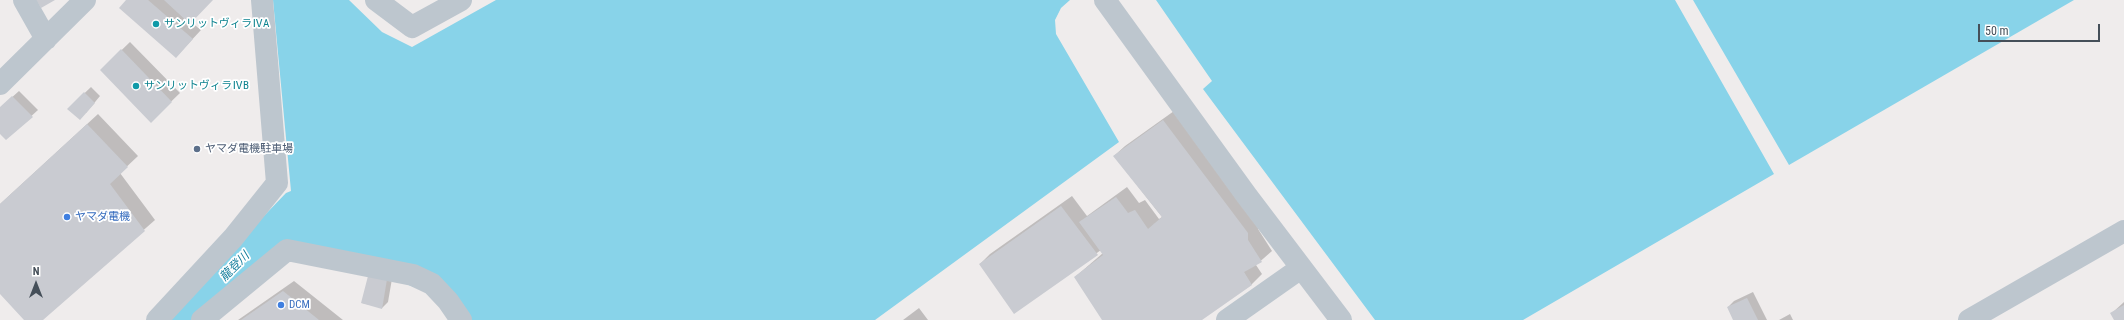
<!DOCTYPE html>
<html>
<head>
<meta charset="utf-8">
<style>
	body { margin:0 }
	#map { position:relative; width:2124px; height:320px; overflow:hidden; background:#efecec; font-family:"Roboto Condensed",sans-serif }
	canvas { display:block }
	.north { position:absolute; left:16px; top:264px; width:40px; height:40px; -webkit-text-stroke:3px #fff; paint-order:stroke; rotate:0deg; font-size:11px; font-weight:700; line-height:16px; text-align:center; color:#454f59 }
	.north::after { content:''; display:block; margin:auto; width:14px; height:18px; background:#454f59; clip-path:polygon(50% 0,100% 100%,50% 72%,0 100%) }
	.scale { position:absolute; left:1978px; top:24px; width:122px; height:18px; box-sizing:border-box; border:2px solid #454f59; border-top:0; padding-left:5px; font-size:12px; line-height:14px; white-space:nowrap; color:#454f59; -webkit-text-stroke:3px #fff; paint-order:stroke }
</style>
</head>
<body>
<div id="map">
<canvas width="2124" height="320"></canvas>
<div class="north">N</div>
<div class="scale">50 m</div>
</div>
<script>
const ctx = document.querySelector('canvas').getContext('2d');
ctx.lineJoin = 'round';
function fillPath(path, color) {
  ctx.fillStyle = color;
  ctx.fill(path, 'evenodd');
}
function toPath(rows) {
  const path = new Path2D();
  for (const r of rows) {
    path.moveTo(r[0], r[1]);
    for (let i = 2; i < r.length; i += 2) path.lineTo(r[i], r[i + 1]);
  }
  return path;
}
function stroke(path, color, width, dash) {
  ctx.strokeStyle = color;
  ctx.lineWidth = width;
  ctx.lineCap = dash ? 'butt' : 'round';
  ctx.setLineDash(dash || []);
  ctx.stroke(path);
}
function drawText(font, color, halo, rows, align = 'center') {
  ctx.font = font + ' "Roboto Condensed","Noto Sans JP",sans-serif';
  ctx.lineWidth = 3.5;
  ctx.setLineDash([]);
  ctx.textBaseline = 'middle';
  ctx.strokeStyle = halo;
  ctx.fillStyle = color;
  for (const [text, x, y, turn = 0] of rows) {
    ctx.save();
    ctx.translate(x, y);
    ctx.rotate((+turn || 0) * Math.PI / 180);
    ctx.textAlign = isNaN(turn) ? turn : align;
    if (halo) ctx.strokeText(text, 0, 0);
    ctx.fillText(text, 0, 0);
    ctx.restore();
  }
}
const water = toPath([
	[273,0,349,0,382,32,412,47,496,0,1070,0,1061,8,1055,20,1056,34,1119,142,875,320,469,320,461,304,287,241,194,320,164,320,286,193,291,191],
	[1156,0,1675,0,1774,174,1523,320,1375,320,1203,89,1212,81],
	[1693,0,2074,0,1789,165]
]);
const shadow = toPath([
	[128,0,212,0,191,22,201,30,176,57],
	[130,42,180,93,151,121,101,70],
	[91,87,100,96,86,113,68,109],
	[19,91,38,110,6,139,0,133,0,108],
	[1174,111,1258,222,1258,229,1272,251,1256,265,1262,274,1251,285,1200,320,1103,320,1075,277,1103,253,1101,250,1014,313,980,264,990,254,1072,196,1087,216,1127,187,1139,203,1145,200,1159,219,1162,217,1114,156,1125,146],
	[98,114,138,156,120,173,155,220,41,320,25,320,0,293,0,204],
	[393,273,388,302,382,308,362,303],
	[294,281,343,320,238,320],
	[1753,292,1767,320,1734,320,1728,307,1734,301],
	[2124,302,2124,320,2115,320,2112,313],
	[919,308,928,320,903,320],
	[1790,314,1793,320,1779,320]
]);
const building = toPath([
	[36,0,55,0,41,8],
	[126,0,148,0,193,39,176,58,119,8],
	[164,0,213,0,190,24],
	[121,49,172,102,151,123,100,70],
	[84,92,95,103,80,120,67,109],
	[12,96,33,117,6,140,0,134,0,107],
	[1163,120,1248,233,1248,240,1262,262,1244,272,1252,285,1202,320,1102,320,1074,277,1103,255,1079,222,1116,197,1128,213,1135,210,1148,229,1162,217,1113,156],
	[87,124,128,167,110,184,145,231,43,320,24,320,0,294,0,204],
	[1061,206,1098,255,1014,314,979,264],
	[368,276,387,279,382,309,361,303],
	[283,291,319,320,241,320],
	[1747,298,1758,320,1733,320,1727,307],
	[2124,305,2124,320,2114,320,2110,313]
]);
const minor = toPath([
	[24,0,46,39],
	[376,0,412,27,461,0],
	[1105,0,1247,196,1341,320],
	[0,84,85,0],
	[157,320,233,238,277,183,262,0],
	[202,320,287,250,413,275,432,284,448,301,461,320],
	[1227,320,1301,268],
	[1969,320,2124,231]
]);
const markers = [
	[156,24,4,"#0f9aa8"],
	[136,86,4,"#0f9aa8"],
	[197,149,4,"#5c6f8a"],
	[67,217,4,"#3f7fe0"],
	[281,305,4,"#3f7fe0"]
];
const cultureNames = [
	["サンリットヴィラⅣA",164,24],
	["サンリットヴィラⅣB",144,86]
];
const serviceNames = [
	["ヤマダ電機駐車場",205,149]
];
const shopNames = [
	["ヤマダ電機",75,217],
	["DCM",289,305]
];
const waterNames = [
	["龍登川",235,267,-45]
];
fillPath(water, '#88d3e9');
fillPath(shadow, '#0003');
fillPath(building, '#c9cbd1');
stroke(minor, '#bdc6ce', 22);
for (const [x, y, r, color] of markers) {
  const dot = new Path2D();
  dot.arc(x, y, r, 0, 2 * Math.PI);
  ctx.fillStyle = color;
  ctx.fill(dot);
  stroke(dot, '#fff', 1.5);
}
drawText('11px', '#0d838f', '#fff', cultureNames, 'left');
drawText('11px', '#4e5e75', '#fff', serviceNames, 'left');
drawText('11px', '#366cbe', '#fff', shopNames, 'left');
drawText('italic 12px', '#107b9a', '#fff', waterNames);
</script>
</body>
</html>
